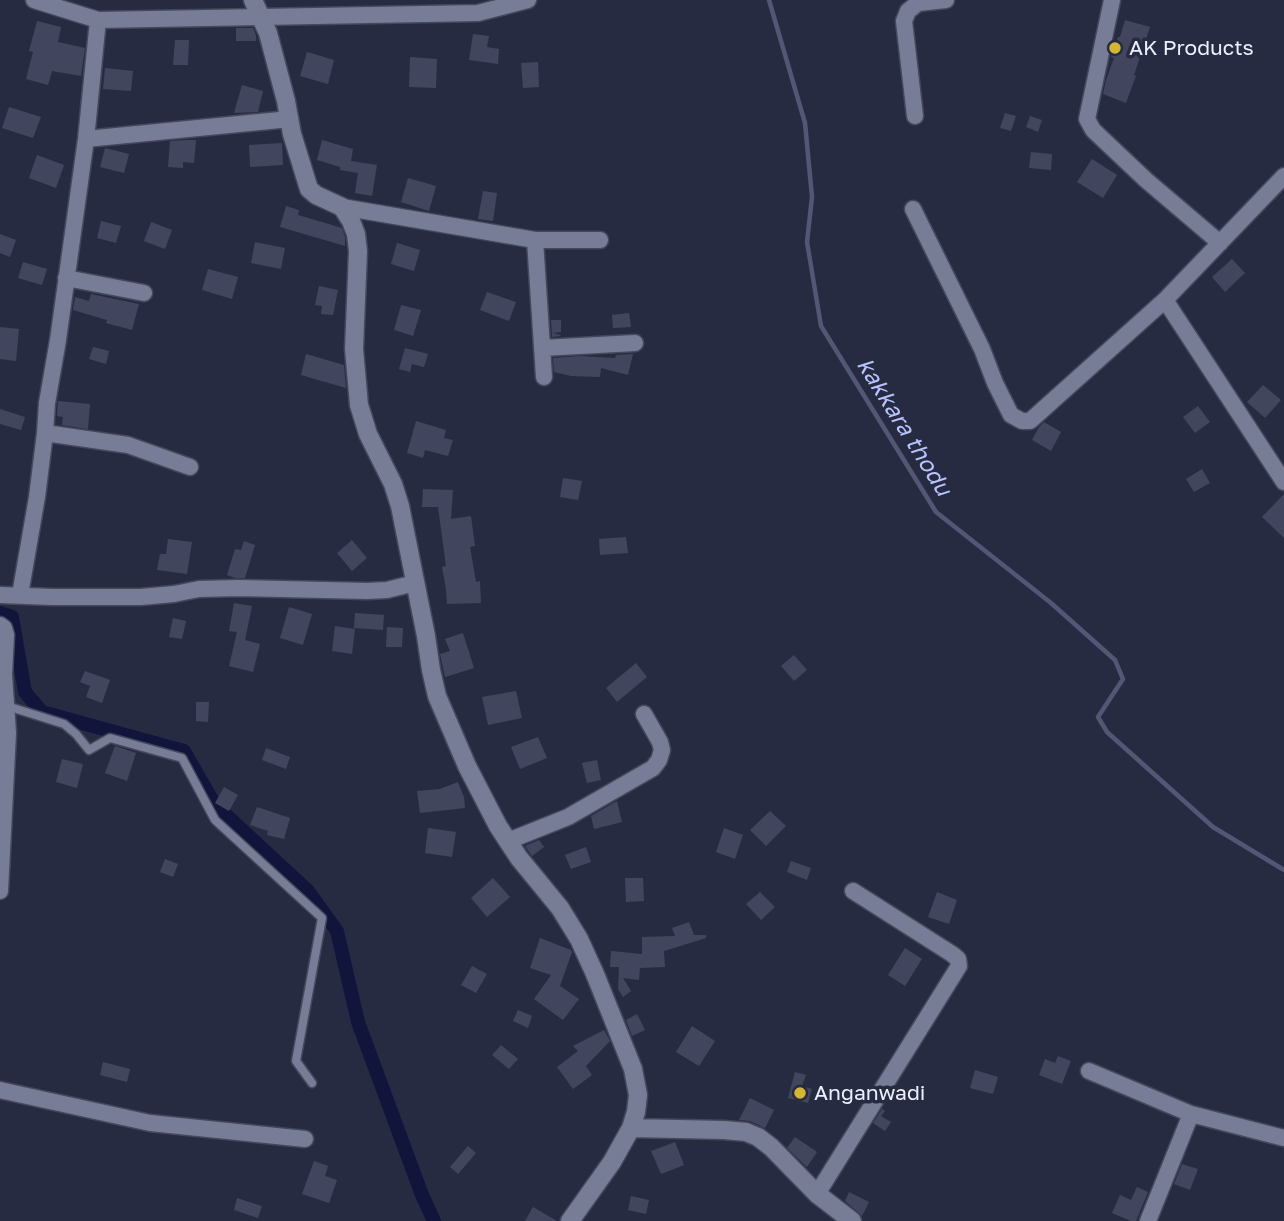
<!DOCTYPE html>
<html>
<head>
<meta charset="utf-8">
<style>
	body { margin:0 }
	canvas { display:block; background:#272b41 }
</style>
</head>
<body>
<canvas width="1284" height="1221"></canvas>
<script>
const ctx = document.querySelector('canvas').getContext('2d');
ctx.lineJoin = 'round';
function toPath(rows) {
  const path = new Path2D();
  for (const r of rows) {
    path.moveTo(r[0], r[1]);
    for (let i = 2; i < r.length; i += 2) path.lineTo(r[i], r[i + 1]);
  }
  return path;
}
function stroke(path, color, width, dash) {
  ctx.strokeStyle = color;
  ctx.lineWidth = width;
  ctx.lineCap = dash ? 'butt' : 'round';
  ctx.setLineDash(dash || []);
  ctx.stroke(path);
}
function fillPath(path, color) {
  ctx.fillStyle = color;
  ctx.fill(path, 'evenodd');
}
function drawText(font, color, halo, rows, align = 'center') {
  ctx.font = font + ' "Golos Text",sans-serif';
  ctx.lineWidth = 7;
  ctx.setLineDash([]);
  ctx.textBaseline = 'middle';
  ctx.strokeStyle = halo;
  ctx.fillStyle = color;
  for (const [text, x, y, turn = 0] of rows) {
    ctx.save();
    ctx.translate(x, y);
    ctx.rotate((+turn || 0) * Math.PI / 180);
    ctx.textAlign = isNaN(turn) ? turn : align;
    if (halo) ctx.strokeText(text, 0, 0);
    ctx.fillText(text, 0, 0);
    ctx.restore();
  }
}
const stream = toPath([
	[769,0,805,123,812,197,807,242,821,326,936,512,1051,603,1115,660,1123,679,1098,717,1107,732,1213,827,1284,870]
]);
const canal = toPath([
	[0,613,12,617,25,692,42,712,184,751,215,805,308,891,337,931,358,1022,422,1195,434,1221]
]);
const building = toPath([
	[1125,20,1150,27,1134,75,1136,76,1126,103,1103,94,1106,80,1114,58,1111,57,1118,37,1120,37],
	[37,21,61,27,58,42,85,48,81,76,52,71,48,85,26,79,33,52,29,51],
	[236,28,253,28,256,35,256,41,236,41],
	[473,34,489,36,487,47,499,49,498,64,469,60],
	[175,40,189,40,188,65,173,65],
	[307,52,334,60,328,84,300,76],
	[410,57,437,59,436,88,409,87],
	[538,62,539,87,523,88,521,63],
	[105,68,133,71,131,91,103,89],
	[242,85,263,91,258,112,234,113],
	[9,107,41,117,33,138,2,128],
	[1005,113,1016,116,1011,131,1000,128],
	[1030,116,1042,120,1038,132,1026,127],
	[187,140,196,140,194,163,183,162,183,168,168,167,170,141],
	[322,140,353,149,351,161,377,165,372,196,355,193,358,173,340,170,340,167,317,160],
	[282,143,283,165,250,167,249,145],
	[105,148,129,154,124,173,100,167],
	[1031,152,1052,154,1051,170,1029,168],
	[37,155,64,165,56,188,29,178],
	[1092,159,1117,175,1103,198,1077,182],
	[408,178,436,186,429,211,401,202],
	[483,191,497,193,493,221,478,219],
	[286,206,299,210,298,215,342,228,345,237,345,246,280,227],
	[101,221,121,226,116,243,97,238],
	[151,222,172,230,165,249,144,241],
	[0,234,16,240,10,257,0,253],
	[255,242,285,248,281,269,251,263],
	[397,243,420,250,414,271,391,264],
	[1232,259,1245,273,1225,292,1212,277],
	[23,262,47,269,42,285,18,278],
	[208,269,238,277,232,299,202,290],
	[319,286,338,290,333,315,321,314,322,306,315,305],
	[487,292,516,302,509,321,480,310],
	[91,294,139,304,132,330,106,323,107,320,73,310,75,297,89,301],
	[401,305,421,310,413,336,394,330],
	[629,313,631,327,613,328,612,315],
	[551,320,561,320,561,332,553,333,561,335,560,336,552,337],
	[0,327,19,329,16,361,0,359],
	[93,347,109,351,106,364,89,359],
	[405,348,428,354,424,367,412,364,410,372,399,369],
	[306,354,344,365,346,388,301,375],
	[633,354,628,375,601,368,600,377,571,376,554,372,553,358,581,356,615,358,616,355],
	[1263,385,1281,400,1265,418,1247,402],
	[58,401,90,404,88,429,62,425,63,417,57,416],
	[1198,406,1210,422,1195,433,1183,417],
	[0,409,25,417,21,430,0,424],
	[416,421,446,430,444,438,453,440,448,456,425,450,423,458,407,453],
	[1044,422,1061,432,1051,451,1032,440,1039,427],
	[1202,469,1210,483,1194,492,1186,479],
	[563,478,582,481,578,500,560,497],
	[423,489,453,490,451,519,471,516,475,546,470,547,476,582,480,581,481,603,447,604,446,589,442,567,446,566,438,507,422,507],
	[1284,494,1284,538,1262,517],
	[626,537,628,553,600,555,599,539],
	[168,539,192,542,187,574,157,570,160,554,166,554],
	[352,540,367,558,352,571,337,553],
	[244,541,255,545,245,578,235,578,227,575,235,549,241,550],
	[234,603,252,606,245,640,260,644,253,672,229,666,237,632,229,631],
	[289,607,312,614,303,645,280,638],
	[355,613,384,615,383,630,354,628],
	[173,618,186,621,182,639,169,637],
	[335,626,355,629,352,654,332,651],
	[387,627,403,628,402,647,386,647],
	[463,633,474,668,445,677,440,654,450,651,445,639],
	[794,655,807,670,794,681,781,666],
	[636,663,647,677,617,702,606,688],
	[85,671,110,680,102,703,86,697,90,686,80,682],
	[516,691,522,718,488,725,482,697],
	[196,702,209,702,208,722,196,721],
	[538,737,547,758,520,769,511,747],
	[115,746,136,753,127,781,105,773],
	[266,748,290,757,286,769,262,760],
	[62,759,83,764,77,788,56,782],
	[597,760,601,780,587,783,582,763],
	[458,782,464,797,465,808,420,813,417,791,440,789],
	[224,787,238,795,229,811,215,803],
	[617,801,622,822,594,829,591,816],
	[257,807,290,818,284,839,267,835,268,831,250,825],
	[770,811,786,826,766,846,750,830],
	[428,828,456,832,452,857,425,853],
	[724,828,743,835,735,859,716,852],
	[539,840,544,847,532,856,525,846],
	[586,847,591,862,571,869,565,855],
	[165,859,178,864,173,877,160,872],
	[791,861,811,868,807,880,787,872],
	[493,878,510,897,487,917,471,898],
	[625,878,643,878,644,901,626,902],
	[760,892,775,907,761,920,746,904],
	[937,892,957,900,949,924,928,917],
	[689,922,694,935,706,935,706,938,664,951,665,967,640,968,639,980,623,978,631,991,623,997,618,989,619,967,610,967,611,951,642,954,642,937,675,936,672,928],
	[540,938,571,950,572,952,560,986,579,999,563,1020,534,999,551,975,530,968],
	[905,948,922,959,905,986,888,975],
	[472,966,487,974,476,993,461,985],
	[518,1010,532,1016,528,1028,513,1021],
	[637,1014,645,1030,632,1036,626,1020],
	[692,1026,715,1041,699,1066,676,1052],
	[604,1030,610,1041,586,1066,592,1075,573,1089,557,1067,578,1051,573,1046],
	[501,1045,518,1059,509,1069,492,1055],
	[1058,1056,1071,1061,1062,1084,1039,1075,1045,1059,1055,1063],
	[103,1062,130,1069,127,1082,100,1075],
	[975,1070,998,1077,993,1094,970,1088],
	[795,1072,806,1075,802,1086,812,1089,808,1103,788,1098],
	[750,1098,774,1110,765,1128,750,1121,739,1120],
	[882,1109,885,1111,881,1116,891,1122,885,1131,873,1123],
	[795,1137,817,1152,807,1167,787,1148],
	[675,1142,684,1165,661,1174,651,1151],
	[468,1146,476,1153,458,1174,450,1167],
	[314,1161,328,1166,325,1176,337,1180,329,1203,302,1194],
	[1182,1164,1198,1169,1190,1190,1174,1184],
	[1137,1187,1148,1192,1136,1221,1131,1221,1112,1213,1120,1195,1131,1200],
	[849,1192,869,1202,862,1216,845,1201],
	[631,1196,649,1200,646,1214,628,1210],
	[237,1198,262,1206,258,1218,234,1210],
	[533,1207,557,1221,525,1221]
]);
const lane = toPath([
	[7,706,64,724,76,734,89,750,110,738,182,758,215,820,322,918,296,1061,312,1083]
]);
const street = toPath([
	[34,0,98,20,478,13,528,0],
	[1112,0,1087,119,1093,130,1146,180,1220,243],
	[915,116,904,21,908,11,918,3,946,0],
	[86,139,290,119],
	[342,207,535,240,600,240],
	[913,209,982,349,995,383,1011,415,1022,421,1030,421,1165,300,1284,176],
	[535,240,544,377],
	[66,278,144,293],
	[1165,300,1284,482],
	[542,348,635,343],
	[45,433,128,445,190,467],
	[0,595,52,597,141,597,174,594,199,589,239,588,367,591,387,590,415,583],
	[20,595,37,497,45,433,47,403,58,340,86,139,98,20],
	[0,625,4,628,6,635,4,674,8,733,0,891],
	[508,841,568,817,653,768,659,760,662,750,660,742,644,714],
	[1089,1071,1191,1114,1284,1138],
	[0,1090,150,1123,305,1139],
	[817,1194,959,966,958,959,952,954,853,891],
	[1148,1221,1191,1114]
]);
const secondary = toPath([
	[253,0,268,33,286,101,292,134,309,189,316,195,342,207,351,221,356,234,358,251,354,349,359,405,368,434,393,484,400,506,426,636,431,670,437,696,467,766,498,826,519,858,560,908,579,939,595,974,633,1069,638,1095,636,1112,631,1128,612,1162,570,1221],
	[631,1128,724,1130,746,1132,758,1137,771,1147,817,1194,852,1221]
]);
const markers = [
	[1115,48,7,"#d4b635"],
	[800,1093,7,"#d4b635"]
];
const poiNames = [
	["AK Products",1129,48],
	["Anganwadi",814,1093]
];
const waterNames = [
	["kakkara thodu",904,427,58]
];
stroke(stream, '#535776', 4.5);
stroke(canal, '#12153b', 14);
fillPath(building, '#41465e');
stroke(lane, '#45485b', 11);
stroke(street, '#45485b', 19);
stroke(secondary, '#45485b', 21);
stroke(lane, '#777d97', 8);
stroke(street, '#777d97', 16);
stroke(secondary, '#777d97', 18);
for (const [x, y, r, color] of markers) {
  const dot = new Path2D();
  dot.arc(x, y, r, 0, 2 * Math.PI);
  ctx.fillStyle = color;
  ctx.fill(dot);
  stroke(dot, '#272b41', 2.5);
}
drawText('21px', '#ecf0fe', '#272b41', poiNames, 'left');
drawText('italic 23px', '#b8c4fd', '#272b41', waterNames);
</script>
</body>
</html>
